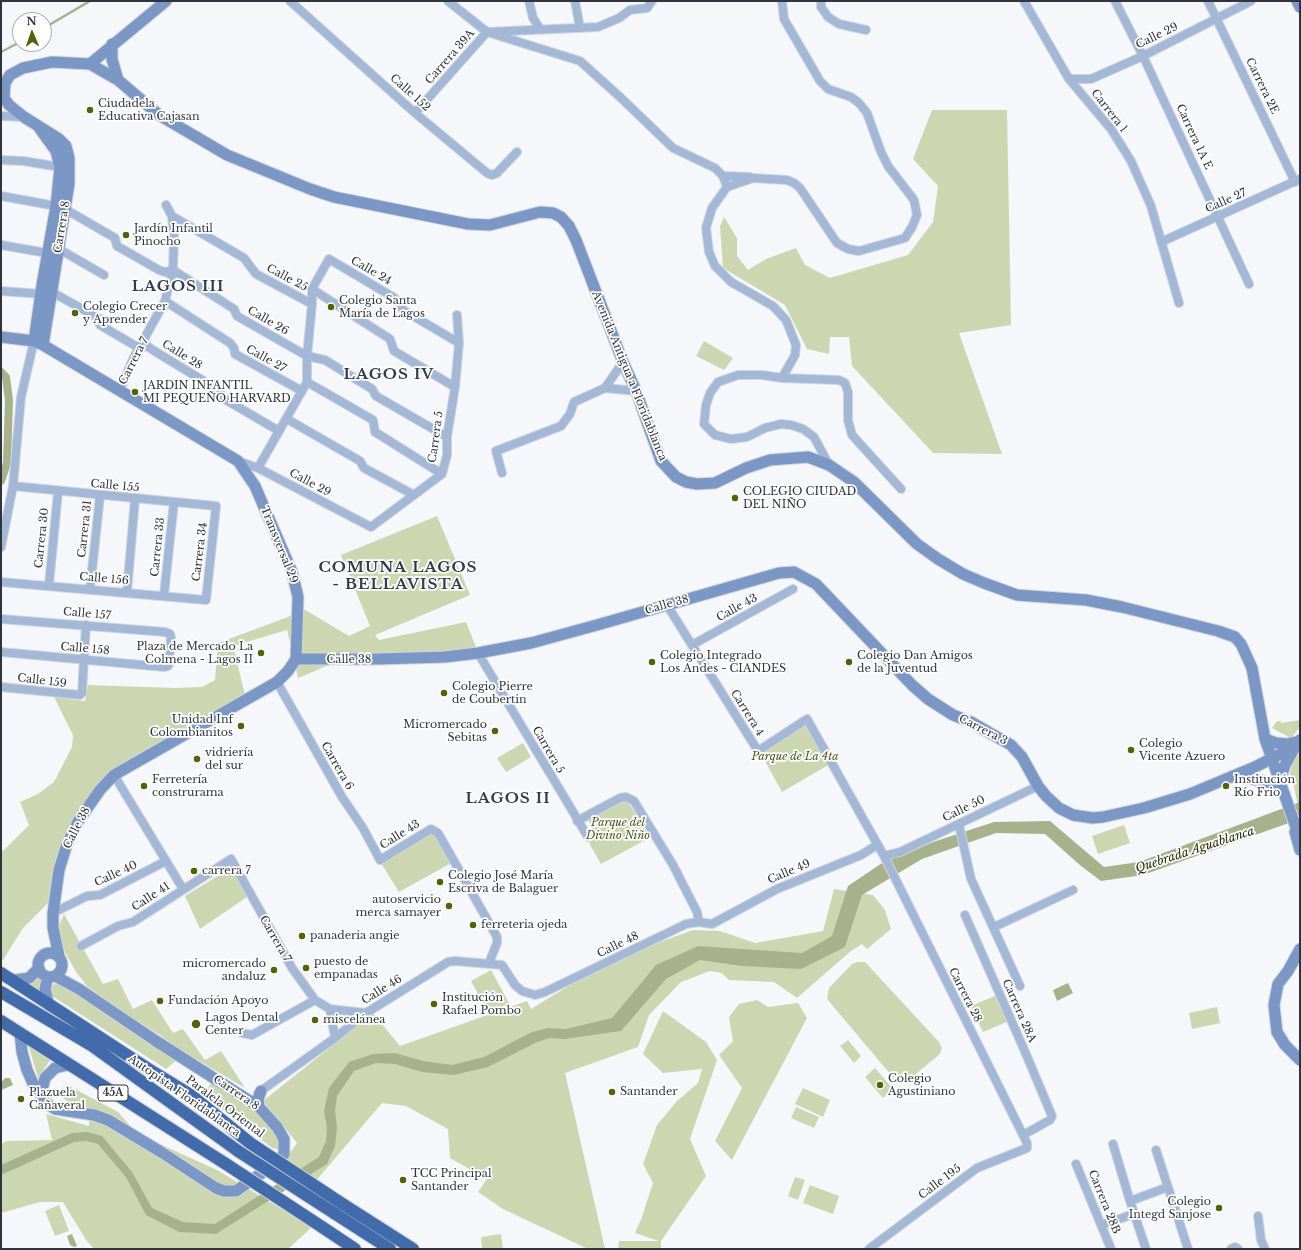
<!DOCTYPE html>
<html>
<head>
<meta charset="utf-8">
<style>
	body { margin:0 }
	#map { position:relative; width:1301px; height:1250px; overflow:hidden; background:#f5f7fb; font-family:"Libre Baskerville",serif }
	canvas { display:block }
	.frame { position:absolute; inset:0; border:2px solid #30343c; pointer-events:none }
	.north { position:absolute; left:12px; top:12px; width:40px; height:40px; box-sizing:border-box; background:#fff; border:1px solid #acaeb1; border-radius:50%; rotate:358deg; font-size:11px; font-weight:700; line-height:16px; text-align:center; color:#30343c }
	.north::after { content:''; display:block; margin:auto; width:14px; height:18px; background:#516209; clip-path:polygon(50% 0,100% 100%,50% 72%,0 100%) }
</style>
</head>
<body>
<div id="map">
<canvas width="1301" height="1250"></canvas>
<div class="frame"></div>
<div class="north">N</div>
</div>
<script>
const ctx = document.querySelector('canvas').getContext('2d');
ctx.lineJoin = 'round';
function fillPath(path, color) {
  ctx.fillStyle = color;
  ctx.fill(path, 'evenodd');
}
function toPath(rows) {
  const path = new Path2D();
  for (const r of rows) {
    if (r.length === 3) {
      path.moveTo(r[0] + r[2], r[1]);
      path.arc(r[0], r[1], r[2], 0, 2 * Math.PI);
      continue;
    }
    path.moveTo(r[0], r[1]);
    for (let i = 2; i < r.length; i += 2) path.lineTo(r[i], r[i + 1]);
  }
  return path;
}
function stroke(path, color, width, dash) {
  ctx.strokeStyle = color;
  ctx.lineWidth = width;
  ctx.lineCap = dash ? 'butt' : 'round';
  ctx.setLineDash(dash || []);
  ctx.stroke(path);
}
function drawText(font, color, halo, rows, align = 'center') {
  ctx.font = font + ' "Libre Baskerville",serif';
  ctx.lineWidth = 3.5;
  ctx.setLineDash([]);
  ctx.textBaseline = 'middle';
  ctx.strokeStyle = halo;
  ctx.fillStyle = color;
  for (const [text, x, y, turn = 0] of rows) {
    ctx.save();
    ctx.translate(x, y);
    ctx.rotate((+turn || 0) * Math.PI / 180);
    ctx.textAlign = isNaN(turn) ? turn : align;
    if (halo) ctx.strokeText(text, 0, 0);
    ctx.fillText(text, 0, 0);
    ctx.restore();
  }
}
const green = toPath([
	[932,110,1007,110,1011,325,959,333,1002,454,933,453,852,366,849,337,830,337,829,354,807,349,785,305,723,268,720,226,724,217,737,238,737,256,748,270,766,259,796,248,805,265,830,278,908,255,933,222,938,186,913,159],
	[704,341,733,358,724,370,696,356],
	[437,516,470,595,375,635,379,640,466,622,480,657,442,663,329,665,298,678,287,630,233,646,246,699,125,772,105,789,76,825,49,902,23,928,3,960,1,959,1,853,29,825,20,802,38,794,54,782,72,747,73,735,54,697,85,701,88,685,174,688,202,687,215,680,218,643,288,617,302,608,349,636,370,626,341,555],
	[1300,720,1300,727,1291,738,1272,728,1277,721,1281,721,1281,723],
	[805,722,830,764,782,792,760,752],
	[523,743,531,757,506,772,497,758],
	[1300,749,1300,818,1294,786,1289,778,1292,764],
	[627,800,651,837,601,864,589,843,596,835,587,818],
	[1124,825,1130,843,1098,854,1092,836],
	[432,832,451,863,399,892,381,863],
	[231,868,247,897,200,929,185,896],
	[834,889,873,895,885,910,891,929,867,949,862,944,851,951,797,998,774,982,729,980,722,973,710,971,681,982,649,1015,638,1047,565,1073,605,1249,588,1249,503,1209,478,1192,487,1179,450,1158,448,1129,406,1106,382,1103,309,1189,278,1169,297,1143,263,1101,373,1013,400,1046,527,1001,531,1009,565,988,635,951,693,930,720,931,755,943,823,931],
	[64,914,103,984,118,979,133,1009,152,1000,173,1033,183,1029,205,1060,221,1051,245,1088,179,1049,160,1035,119,1010,87,986,76,972,65,952,58,929],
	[857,962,865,962,939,1042,942,1048,940,1054,905,1083,897,1082,827,999,829,988,852,964],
	[491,970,509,1003,489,1014,471,981],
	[39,976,44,978,43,995,25,983],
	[55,983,66,985,121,1024,179,1058,166,1069,52,996,51,988],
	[997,995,1009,1021,983,1032,971,1006],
	[757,1000,768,1007,798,1003,807,1018,732,1160,715,1141,742,1088,719,1055,733,1041,729,1017,739,1004],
	[1217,1007,1220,1023,1192,1029,1189,1013],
	[663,1011,706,1042,717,1060,690,1139,706,1176,661,1241,661,1249,618,1249,619,1241,659,1241,635,1233,642,1217,653,1183,643,1164,657,1125,677,1101,698,1083,702,1069,663,1073,643,1054],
	[848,1040,861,1056,854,1063,840,1046],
	[28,1044,51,1059,42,1072,39,1081],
	[875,1068,893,1089,883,1098,865,1077],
	[212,1081,266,1118,279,1137,281,1150,272,1148,223,1110,206,1092],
	[71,1087,118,1112,133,1129,149,1139,217,1170,312,1227,288,1249,94,1249,86,1240,63,1202,40,1202,1,1213,1,1144,7,1141,52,1140,46,1114,89,1126,89,1111,75,1107,63,1098,61,1088],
	[803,1088,830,1100,823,1117,795,1104],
	[796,1107,819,1117,814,1128,791,1118],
	[795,1177,805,1180,798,1200,788,1196],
	[810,1185,839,1196,833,1214,803,1203],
	[59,1205,69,1231,55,1236,45,1211],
	[501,1234,503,1249,482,1249,481,1237]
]);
const water = toPath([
	[1300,802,1300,819,1143,875,1101,881,1081,866,1045,834,996,833,922,859,862,895,845,947,801,969,742,966,700,960,666,979,621,1031,565,1039,550,1038,537,1042,488,1067,454,1075,422,1072,395,1064,376,1063,354,1071,337,1096,335,1111,337,1127,335,1146,327,1164,216,1234,179,1232,146,1215,126,1177,98,1144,87,1141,74,1142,1,1175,1,1165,72,1133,87,1132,102,1136,132,1172,152,1208,183,1222,215,1224,319,1157,326,1141,327,1128,324,1111,329,1088,349,1062,373,1054,395,1053,423,1061,452,1065,484,1057,532,1032,548,1028,566,1029,612,1018,656,965,698,946,802,953,832,936,848,886,885,861,918,847,994,822,1050,821,1104,867,1139,862],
	[1068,983,1073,993,1057,1001,1053,990],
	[5,1078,10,1078,13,1085,1,1090,1,1083],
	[72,1234,77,1246,74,1247,70,1245,67,1236]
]);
const stream = toPath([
	[44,28,90,1],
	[1,52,20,42]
]);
const canal = toPath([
	[1,372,6,377,9,400,7,463,1,481]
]);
const street = toPath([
	[290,1,415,113,487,173,492,175,497,173,517,152],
	[448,1,487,32,580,61,620,97,673,148,715,168,723,176,727,187,712,208,706,228,709,252,715,266,731,282,773,306,786,320,796,345,795,355,782,378],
	[529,1,533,18,540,29],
	[575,1,580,28],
	[821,1,821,7,828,17,839,24,866,30],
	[1024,1,1069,79,1111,129,1131,161,1151,206,1179,303],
	[1115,1,1143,56,1249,284],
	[1208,1,1295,182],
	[1069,79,1091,79,1143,56,1251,1],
	[415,113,487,32,598,27,619,18,630,10,647,8,652,1],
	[1,116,24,117],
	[1,160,23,161,60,167],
	[723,176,750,177],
	[727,187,753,178,787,180,794,183,800,188,837,243,848,249,859,251,905,238,912,227,917,215,914,200,888,166,881,152,867,113,859,103,851,97,828,89,820,81,784,19,782,1],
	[1,196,56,206],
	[65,209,115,238,117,246,159,270,165,272,173,270,234,309,237,316,307,356,325,360,372,389,376,396,447,437],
	[172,216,244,258,256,274,312,304],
	[1161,242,1300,179],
	[1,245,47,253],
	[59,249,104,275],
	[312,289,390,339,394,351,455,387],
	[1,291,41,294],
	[52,292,100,319,100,325,139,348,147,346,156,352,220,391,221,397,279,431],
	[165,301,230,343,234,348,235,354,302,391],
	[307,382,373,420,375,432,442,474],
	[605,388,623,362],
	[120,390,133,359,165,301,173,270,174,237,172,216,166,205],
	[287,419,360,461,364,468,414,495],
	[238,461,258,468,371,527,442,474,447,455,447,437,455,387,459,343,457,315],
	[829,465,814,437,803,429,791,425,781,424,765,428,747,437,731,439,715,435,704,424,706,405,710,393,718,382,738,375,762,375,782,378,839,380,845,383,848,392,848,420,852,435,901,489],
	[258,468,307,382,307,356,312,304,312,289,329,259,393,297,398,301,403,310,459,343],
	[502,473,496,451,561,426,570,414,574,402,605,388,636,391],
	[1,547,13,486,21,397,34,341],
	[1,582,206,600,216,506,13,486],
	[49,585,58,492],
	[90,589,100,496],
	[127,592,135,499],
	[164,595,174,502],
	[667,605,758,751,807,719,884,856,1027,1143,1027,1148,977,1168,869,1249],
	[1,619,165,632,170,634,171,637,169,664,168,666,164,667,1,652],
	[692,645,793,589],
	[478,653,588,837],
	[277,682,342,797,363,828,380,860,431,829,438,833,497,937,497,943,489,963],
	[1,687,80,695,82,693,86,625],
	[114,775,183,889],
	[577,821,620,798,626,797,634,801,673,865,697,912,699,922],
	[959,825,971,879,1020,986],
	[884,856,900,852,1038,786],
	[53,913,87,896,100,895,166,861],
	[965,915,1026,1054,1052,1116,1050,1120,1023,1135],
	[994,927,1073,890],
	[81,946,118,926,133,922,231,859,292,968,315,1000,330,1009,366,1013],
	[330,1009,335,1038],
	[242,1033,252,1035,315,1000],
	[258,1093,335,1038,366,1013,448,962,455,961,502,965,515,985,522,991,535,995,545,992,686,924,699,922,712,924,777,889,861,855,877,845],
	[1113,1144,1130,1201,1146,1249],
	[1156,1150,1188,1249],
	[1076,1164,1111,1249],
	[1130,1201,1168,1187],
	[1258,1216,1261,1240,1265,1249],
	[1101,1225,1134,1214],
	[1231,1249,1235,1247,1238,1249]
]);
const secondary = toPath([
	[1297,1,1300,7],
	[112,44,112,59,118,80,159,115,227,155,310,189,334,197,468,224,490,225,540,212,553,213,561,217,569,226,576,240,623,362,636,391,661,461,676,477,686,482,697,484,715,483,746,468,770,460,808,457,829,465,854,482,917,544,938,559,963,574,984,583,1017,595,1086,600,1122,607,1218,631,1235,637,1241,644,1252,668,1265,739,1300,839],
	[90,64,166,1],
	[1,337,34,341,43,345,238,461,255,486,292,572,298,597,296,659],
	[34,341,42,285,56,206,60,167,56,151,40,129],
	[43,345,65,209,69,184,69,158,66,146,59,139,24,117,9,105,4,98,5,83,10,75,23,68,52,62,90,64,118,80],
	[1265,739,1276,743,1287,744,1296,742],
	[1235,778,1252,779,1278,784],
	[1280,781,1285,765,1296,745],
	[1295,832,1300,850],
	[1300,949,1288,971,1278,984,1274,1005,1277,1032,1285,1045,1300,1060],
	[50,965,12],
	[59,956,53,928,53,913,59,870,67,844,79,820,100,790,114,775,277,682,288,671,296,659,378,659,445,657,478,653,531,643,597,625,779,573,794,572,816,584,912,685,928,699,953,715,971,722,1011,745,1022,757,1038,786,1046,796,1059,808,1073,815,1093,818,1103,817,1144,808,1190,794,1257,766,1282,753,1300,740],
	[48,977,45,989,48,1002,52,1007],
	[8,978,15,980,29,978,39,968],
	[20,1033,22,1052,27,1070,35,1088,46,1103,55,1109,94,1115,108,1120,161,1152,216,1188,224,1191,236,1191,276,1163,284,1154,284,1139,277,1127,259,1107,156,1041,79,989,55,976],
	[45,1099,42,1090,45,1078,55,1068,68,1065],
	[259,1107,258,1099,261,1091]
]);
const highway = toPath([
	[1,973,150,1070,191,1095,250,1143],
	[1,992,91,1045,238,1151],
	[1,1021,226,1164],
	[341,1203,413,1249],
	[334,1213,390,1249],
	[322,1227,355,1249]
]);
const highwayBridge = toPath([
	[250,1143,341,1203],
	[238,1151,334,1213],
	[226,1164,322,1227]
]);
const markers = [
	[90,110,4,"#516209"],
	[126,235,4,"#516209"],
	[331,307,4,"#516209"],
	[75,313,4,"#516209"],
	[135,392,4,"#516209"],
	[735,498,4,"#516209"],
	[261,653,4,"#516209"],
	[652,662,4,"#516209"],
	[849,662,4,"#516209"],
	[444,693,4,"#516209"],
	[241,726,4,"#516209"],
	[495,731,4,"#516209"],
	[1131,750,4,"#516209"],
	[197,759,4,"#516209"],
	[144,786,4,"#516209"],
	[1226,786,4,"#516209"],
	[194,871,4,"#516209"],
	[440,882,4,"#516209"],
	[449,906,4,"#516209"],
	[473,925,4,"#516209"],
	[302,936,4,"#516209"],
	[306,968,4,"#516209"],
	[274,970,4,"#516209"],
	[160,1001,4,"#516209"],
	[434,1004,4,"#516209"],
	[315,1020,4,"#516209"],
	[196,1024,5,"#516209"],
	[880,1085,4,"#516209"],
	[612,1092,4,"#516209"],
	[21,1099,4,"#516209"],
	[403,1180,4,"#516209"],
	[1219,1208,4,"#516209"]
];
const shields = [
	[113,1093,30]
];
const shieldNames = [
	["45A",113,1093]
];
const streetNames = [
	["Calle 29",1157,36,-26],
	["Carrera 39A",450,57,-49],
	["Carrera 2E",1262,86,64],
	["Calle 152",410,93,42],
	["Carrera 1",1109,111,52],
	["Carrera 1A E",1194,137,65],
	["Calle 27",1226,201,-24],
	["Carrera 8",62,227,-81],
	["Calle 24",371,271,30],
	["Calle 25",287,278,28],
	["Calle 26",268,321,30],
	["Calle 28",182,355,32],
	["Calle 27",266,359,29],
	["Carrera 7",134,361,-63],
	["Avenida Antigua a Floridablanca",629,376,68],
	["Carrera 5",436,437,-82],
	["Calle 29",310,483,28],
	["Calle 155",115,486,5],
	["Carrera 31",85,529,-84],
	["Carrera 30",42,538,-84],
	["Transversal 29",279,545,68],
	["Carrera 33",158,547,-84],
	["Carrera 34",200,552,-83],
	["Calle 156",104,579,5],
	["Calle 38",667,605,-16],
	["Calle 43",737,608,-29],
	["Calle 157",87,614,5],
	["Calle 158",85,649,5],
	["Calle 38",349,660],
	["Calle 159",42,681,7],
	["Carrera 4",747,713,58],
	["Carrera 3",983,730,27],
	["Carrera 5",548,750,60],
	["Carrera 6",337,766,60],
	["Calle 50",964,809,-26],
	["Calle 38",77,828,-63],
	["Calle 43",400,835,-32],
	["Calle 49",789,872,-23],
	["Calle 40",116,874,-25],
	["Calle 41",151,897,-33],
	["Carrera 7",275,939,60],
	["Calle 48",618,945,-26],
	["Calle 46",382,990,-32],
	["Carrera 28",965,995,63],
	["Carrera 28A",1019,1011,66],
	["Carrera 8",236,1093,34],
	["Autopista Floridablanca",184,1096,35],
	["Paralela Oriental",225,1107,37],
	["Calle 195",940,1182,-37],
	["Carrera 28B",1104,1202,68]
];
const poiNames = [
	["Ciudadela",98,104],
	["Educativa Cajasan",98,117],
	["Jardín Infantil",134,229],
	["Pinocho",134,242],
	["Colegio Santa",339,301],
	["María de Lagos",339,314],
	["Colegio Crecer",83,307],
	["y Aprender",83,320],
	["JARDIN INFANTIL",143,386],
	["MI PEQUEÑO HARVARD",143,399],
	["COLEGIO CIUDAD",743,492],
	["DEL NIÑO",743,505],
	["Plaza de Mercado La",253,647,"right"],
	["Colmena - Lagos II",253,660,"right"],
	["Colegio Integrado",660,656],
	["Los Andes - CIANDES",660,669],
	["Colegio Dan Amigos",857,656],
	["de la Juventud",857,669],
	["Colegio Pierre",452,687],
	["de Coubertin",452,700],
	["Unidad Inf",233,720,"right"],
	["Colombianitos",233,733,"right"],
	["Micromercado",487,725,"right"],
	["Sebitas",487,738,"right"],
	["Colegio",1139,744],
	["Vicente Azuero",1139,757],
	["vidriería",205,753],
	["del sur",205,766],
	["Ferretería",152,780],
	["construrama",152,793],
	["Institución",1234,780],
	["Río Frio",1234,793],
	["carrera 7",202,871],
	["Colegio José María",448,876],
	["Escriva de Balaguer",448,889],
	["autoservicio",441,900,"right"],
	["merca samayer",441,913,"right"],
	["ferreteria ojeda",481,925],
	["panaderia angie",310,936],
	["puesto de",314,962],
	["empanadas",314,975],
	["micromercado",266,964,"right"],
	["andaluz",266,977,"right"],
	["Institución",442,998],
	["Rafael Pombo",442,1011],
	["Fundación Apoyo",168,1001],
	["Lagos Dental",205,1018],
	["Center",205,1031],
	["miscelánea",323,1020],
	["Colegio",888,1079],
	["Agustiniano",888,1092],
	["Santander",620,1092],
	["Plazuela",29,1093],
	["Cañaveral",29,1106],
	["TCC Principal",411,1174],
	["Santander",411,1187],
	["Colegio",1211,1202,"right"],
	["Integd Sanjose",1211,1215,"right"]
];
const parkNames = [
	["Parque de La 4ta",795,757],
	["Parque del",618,823],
	["Divino Niño",618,836]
];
const waterNames = [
	["Quebrada Aguablanca",1195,850,-18]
];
const districtNames = [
	["LAGOS III",178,287],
	["LAGOS IV",389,375],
	["COMUNA LAGOS",398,568],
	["- BELLAVISTA",398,585],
	["LAGOS II",508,799]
];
fillPath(green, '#ccd7b2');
fillPath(water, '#a7b28d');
stroke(stream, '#a7b28d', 2.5);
stroke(canal, '#a7b28d', 8);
stroke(street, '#d2d4d9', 10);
stroke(secondary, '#d2d4d9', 13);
stroke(highway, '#d2d4d9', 14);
stroke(street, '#a3b7d7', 8);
stroke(secondary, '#7a97c6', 11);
stroke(highway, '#426bac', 12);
stroke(highwayBridge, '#d2d4d9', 14, []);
stroke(highwayBridge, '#426bac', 12);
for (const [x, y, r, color] of markers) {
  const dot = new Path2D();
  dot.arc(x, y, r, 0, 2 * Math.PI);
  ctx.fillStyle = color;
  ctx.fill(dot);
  stroke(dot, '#fff', 1.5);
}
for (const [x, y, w] of shields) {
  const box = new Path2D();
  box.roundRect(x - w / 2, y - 8, w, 16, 3);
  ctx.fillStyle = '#fff';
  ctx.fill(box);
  stroke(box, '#30343c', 1);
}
drawText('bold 10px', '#30343c', null, shieldNames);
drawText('11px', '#30343c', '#fff', streetNames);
drawText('11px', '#30343c', '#fff', poiNames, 'left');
drawText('italic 11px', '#48551b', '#fff', parkNames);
drawText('italic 12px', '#262f02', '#fff', waterNames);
ctx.letterSpacing = '1px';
drawText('bold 15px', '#323c4a', '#fff', districtNames);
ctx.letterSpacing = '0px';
</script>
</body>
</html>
